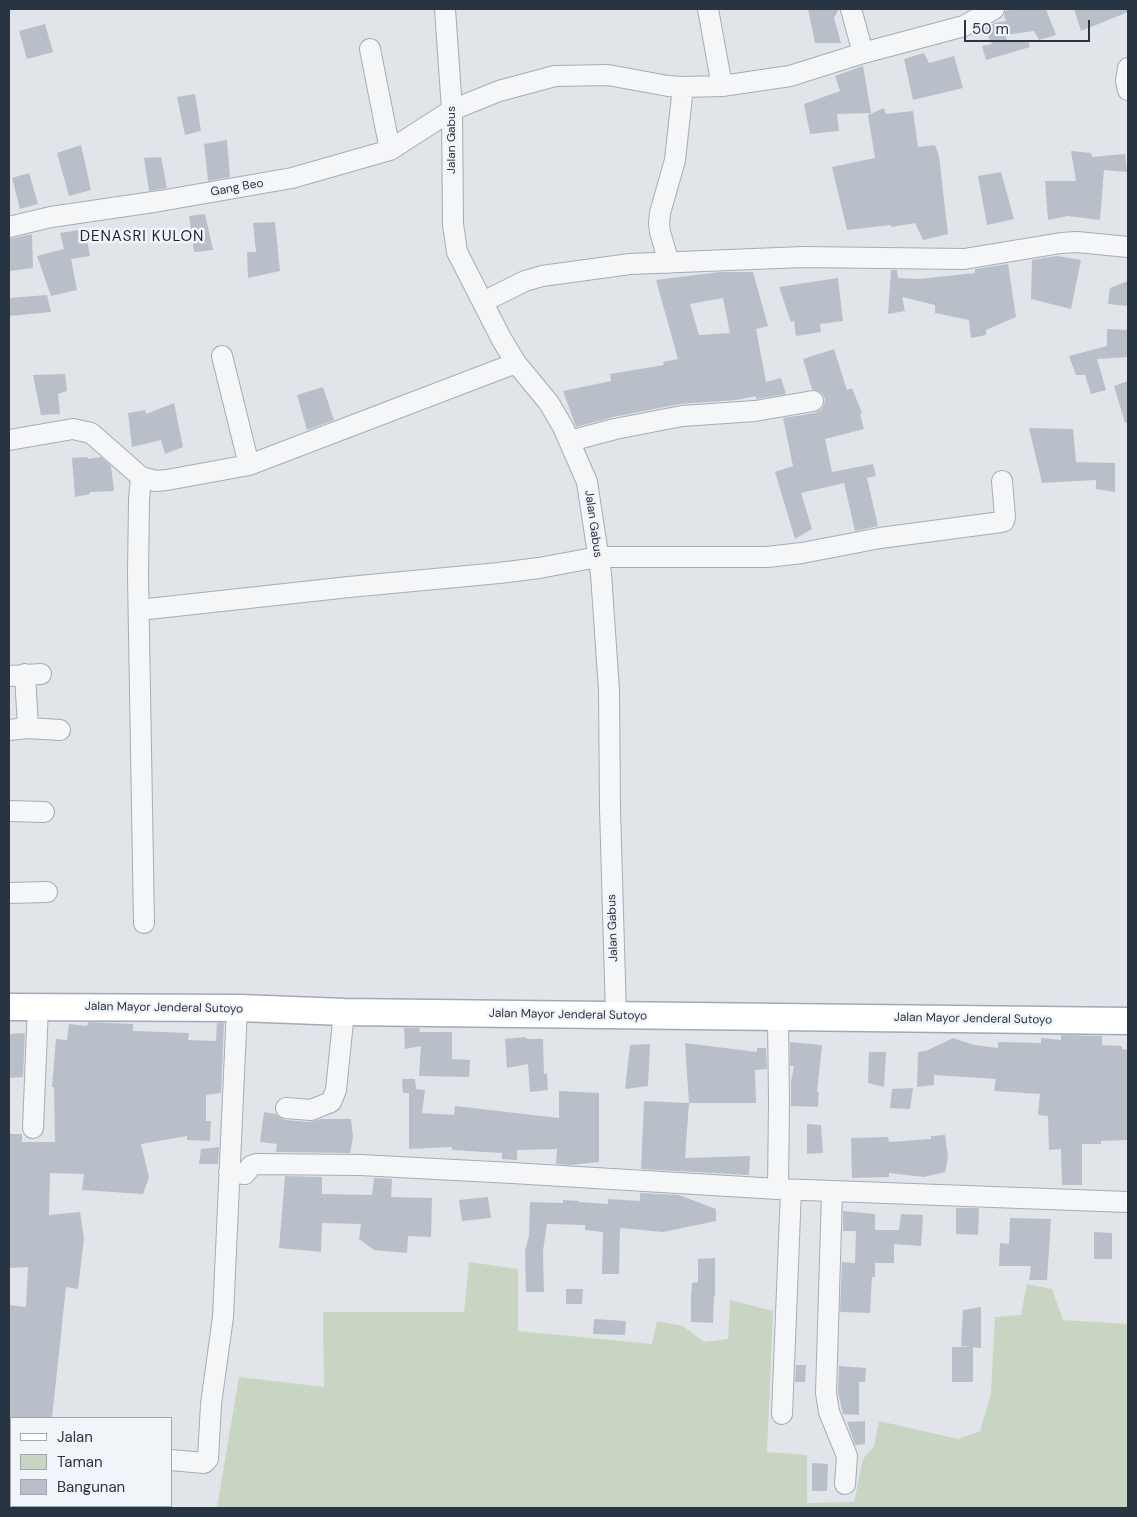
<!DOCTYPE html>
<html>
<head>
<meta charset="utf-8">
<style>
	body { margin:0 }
	#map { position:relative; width:1137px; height:1517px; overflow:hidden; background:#e1e5ea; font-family:"DM Sans",sans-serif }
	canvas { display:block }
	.frame { position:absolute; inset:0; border:10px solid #293443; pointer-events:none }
	.legend { position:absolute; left:10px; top:1417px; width:162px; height:90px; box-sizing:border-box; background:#f1f4f8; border:1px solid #a1a7b0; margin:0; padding:6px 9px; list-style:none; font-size:15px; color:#293443 }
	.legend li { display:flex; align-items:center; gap:10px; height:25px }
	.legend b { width:25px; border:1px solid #a1a7b0 }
	.scale { position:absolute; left:964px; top:20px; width:126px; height:22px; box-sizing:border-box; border:2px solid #293443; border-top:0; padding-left:6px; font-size:15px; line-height:18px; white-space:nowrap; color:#293443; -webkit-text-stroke:4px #f1f4f8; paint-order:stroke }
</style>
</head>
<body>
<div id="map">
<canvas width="1137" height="1517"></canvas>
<div class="frame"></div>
<ul class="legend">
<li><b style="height:6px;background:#fff"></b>Jalan</li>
<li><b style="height:14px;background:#c8d5c2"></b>Taman</li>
<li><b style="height:14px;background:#b8bfc8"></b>Bangunan</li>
</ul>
<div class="scale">50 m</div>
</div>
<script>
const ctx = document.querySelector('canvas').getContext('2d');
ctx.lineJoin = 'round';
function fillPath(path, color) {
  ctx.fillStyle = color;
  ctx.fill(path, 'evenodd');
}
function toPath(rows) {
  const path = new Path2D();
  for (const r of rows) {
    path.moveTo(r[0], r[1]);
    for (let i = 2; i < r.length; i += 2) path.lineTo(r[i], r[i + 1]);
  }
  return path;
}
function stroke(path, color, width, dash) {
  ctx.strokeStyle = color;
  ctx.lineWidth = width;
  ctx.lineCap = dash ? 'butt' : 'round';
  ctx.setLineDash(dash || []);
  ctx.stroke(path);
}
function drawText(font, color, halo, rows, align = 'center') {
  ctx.font = font + ' "DM Sans",sans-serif';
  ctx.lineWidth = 5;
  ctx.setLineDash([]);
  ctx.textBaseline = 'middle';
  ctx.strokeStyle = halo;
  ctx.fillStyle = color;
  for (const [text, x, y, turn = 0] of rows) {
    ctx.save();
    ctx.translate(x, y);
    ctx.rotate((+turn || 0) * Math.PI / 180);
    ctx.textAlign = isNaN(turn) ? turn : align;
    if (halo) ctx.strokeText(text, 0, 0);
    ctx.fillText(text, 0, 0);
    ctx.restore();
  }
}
const green = toPath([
	[469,1262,518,1269,518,1331,652,1344,657,1321,683,1326,704,1342,728,1339,730,1300,773,1311,767,1452,807,1455,807,1503,854,1502,863,1459,874,1446,879,1421,958,1439,980,1431,991,1394,995,1317,1021,1315,1027,1284,1052,1289,1063,1320,1128,1324,1128,1508,217,1508,239,1377,324,1387,323,1312,464,1312]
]);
const building = toPath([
	[808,9,839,9,834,18,841,43,815,43],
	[1014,9,1046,9,1056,35,1039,40,1034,31,1005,35,1008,42,1028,40,1030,47,986,60,982,46,992,44,984,28,994,23,1006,21,1004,16,1005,11],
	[1074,9,1128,9,1128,12,1081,31],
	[45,24,53,52,27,59,19,31],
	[924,53,929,63,954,56,963,88,913,100,904,59],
	[863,66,871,113,837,114,839,131,810,134,804,104,840,91,835,76],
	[195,94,201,131,185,135,177,97],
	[884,108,886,114,913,111,918,147,935,145,939,156,948,234,923,240,915,223,891,227,891,225,847,230,832,167,875,158,868,115],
	[227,140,230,177,208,181,204,144],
	[81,145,91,190,69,196,57,153],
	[1071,151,1091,153,1092,157,1125,154,1127,172,1104,170,1100,220,1068,216,1048,220,1045,181,1076,181],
	[161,157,167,188,149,191,144,158],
	[1001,172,1014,219,987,225,978,176],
	[29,173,38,204,20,209,12,178],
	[205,214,213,250,194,252,189,216],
	[275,222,280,271,248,278,247,252,256,252,253,223],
	[85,229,90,256,71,259,77,290,51,296,37,256,64,249,60,233],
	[32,234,33,268,9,271,9,239],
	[1057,256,1081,260,1071,309,1031,299,1032,260],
	[1008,264,1016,317,986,330,986,335,971,338,969,320,935,313,935,305,902,297,905,311,888,314,891,270,897,270,898,278,919,279,975,273,975,269],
	[720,272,753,272,768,326,756,329,766,382,781,378,786,394,756,399,756,396,736,400,680,404,613,417,576,427,563,391,611,381,610,374,664,365,663,362,678,359,656,280],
	[723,298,730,333,699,335,690,304],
	[838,278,843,321,820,324,821,332,796,336,794,321,791,322,779,287],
	[1128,281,1128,306,1108,304,1110,288],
	[47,295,51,312,9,316,9,298],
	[1107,329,1128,330,1128,357,1097,359,1106,390,1091,394,1085,375,1076,375,1069,356,1107,346],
	[834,349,847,390,852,388,862,413,860,414,864,429,825,439,832,472,873,464,876,476,867,478,878,526,855,531,844,483,801,493,812,529,795,539,775,472,793,466,783,418,815,413,821,410,824,405,825,399,822,393,812,389,803,359],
	[65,374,67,391,58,394,60,414,41,415,33,375],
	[1128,381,1128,422,1125,423,1114,386],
	[323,387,334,420,307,430,297,395],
	[174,403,183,447,165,454,161,440,132,447,128,413,145,410,146,414],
	[1029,428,1073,429,1076,462,1115,463,1115,492,1096,489,1096,480,1042,483],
	[88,457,88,459,101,457,111,466,114,491,90,492,90,494,75,497,72,458],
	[88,1022,133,1024,133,1031,189,1033,188,1040,216,1041,217,1023,224,1023,221,1093,206,1095,206,1121,211,1121,210,1141,187,1140,187,1136,141,1144,149,1177,143,1194,82,1190,84,1174,50,1173,49,1215,80,1212,84,1238,78,1289,66,1287,52,1418,9,1418,9,1305,26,1307,28,1267,9,1268,9,1134,22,1134,22,1142,55,1142,54,1087,52,1087,56,1039,67,1040,69,1024,87,1026],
	[404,1028,419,1028,420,1032,452,1032,452,1059,470,1060,469,1077,419,1076,421,1046,405,1049],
	[25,1033,23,1077,9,1078,9,1034],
	[1061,1035,1102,1036,1102,1045,1122,1046,1122,1049,1128,1050,1128,1140,1101,1141,1101,1144,1082,1144,1082,1185,1062,1185,1061,1149,1049,1150,1048,1116,1038,1115,1040,1094,994,1091,996,1079,934,1075,934,1085,917,1087,918,1052,926,1051,953,1038,974,1045,998,1048,998,1042,1041,1043,1041,1038,1061,1040],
	[526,1037,526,1039,543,1039,544,1074,547,1073,548,1090,530,1092,528,1064,507,1068,505,1039],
	[790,1042,822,1045,817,1092,819,1092,818,1107,791,1106,791,1082,794,1066,790,1066],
	[685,1043,757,1052,757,1048,766,1048,767,1069,755,1070,756,1103,689,1103],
	[650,1044,648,1086,625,1089,630,1045],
	[869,1052,886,1052,884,1087,868,1083],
	[402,1079,415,1079,416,1089,425,1090,422,1113,454,1115,455,1106,559,1118,559,1091,599,1093,599,1162,571,1165,556,1164,557,1149,517,1150,517,1160,502,1159,502,1153,452,1150,452,1147,409,1149,409,1093,403,1093],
	[913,1088,910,1109,890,1108,892,1089],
	[644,1101,689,1103,685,1158,750,1156,749,1175,641,1169],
	[264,1112,276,1114,280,1118,285,1120,310,1122,321,1119,351,1119,353,1138,350,1153,276,1152,277,1144,260,1142],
	[807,1124,821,1125,823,1153,807,1154],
	[945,1135,948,1157,945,1172,924,1177,889,1173,889,1177,852,1178,851,1138,888,1137,889,1142,931,1139,931,1136],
	[219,1147,218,1164,199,1164,201,1149],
	[285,1176,322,1177,322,1194,372,1195,374,1178,392,1179,391,1197,432,1198,431,1237,408,1236,407,1253,374,1250,359,1239,361,1224,322,1223,321,1252,279,1248],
	[640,1193,679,1195,716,1209,716,1221,663,1232,620,1228,619,1274,602,1274,603,1232,585,1230,585,1225,547,1224,543,1251,544,1292,526,1292,525,1251,529,1236,530,1202,563,1203,563,1200,579,1201,579,1202,608,1204,608,1199,640,1201],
	[488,1197,491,1218,462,1221,459,1200],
	[956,1208,979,1208,978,1235,956,1234],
	[843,1211,875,1214,875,1230,899,1230,901,1214,923,1215,921,1246,894,1244,894,1263,875,1263,875,1277,872,1277,870,1313,840,1312,842,1262,855,1263,856,1231,843,1231],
	[1010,1218,1051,1219,1047,1280,1029,1280,1031,1266,999,1266,1000,1243,1009,1244],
	[1094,1232,1112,1233,1112,1259,1094,1259],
	[715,1258,715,1296,714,1296,713,1323,691,1322,691,1296,692,1283,698,1282,698,1259],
	[566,1289,583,1289,582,1304,566,1304],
	[981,1307,981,1348,961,1346,963,1310],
	[594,1319,626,1321,625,1335,593,1334],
	[952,1347,973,1347,973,1382,952,1382],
	[796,1365,806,1365,805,1382,795,1382],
	[839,1366,866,1368,865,1382,859,1382,859,1415,843,1414,838,1392],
	[865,1421,865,1444,855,1445,847,1422],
	[812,1463,828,1464,827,1491,812,1491]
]);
const minor = toPath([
	[445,9,452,110,453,224,457,252,502,340,516,363,549,403,563,427,587,482,601,574,609,690,610,809,616,1015],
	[708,9,722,86],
	[851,9,863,53],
	[370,49,390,150],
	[1128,68,1126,81,1128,90],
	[9,227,51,217,160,201,292,178,390,150,452,110,499,91,555,76,608,75,668,86,683,87,722,86,790,76,863,53,964,26,994,9],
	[669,263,660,232,659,223,660,213,675,160,683,87],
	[483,302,525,281,542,276,630,264,803,257,964,259,1061,243,1077,242,1128,247],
	[222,356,249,465],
	[9,440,73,429,91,433,141,477,156,481,167,480,249,465,516,363],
	[570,441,615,429,682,416,755,411,813,401],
	[141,477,139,500,138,576,144,923],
	[139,610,349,587,499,573,539,568,598,557,767,557,802,553,880,538,1001,522,1004,521,1005,517,1002,481],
	[25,674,28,728],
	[9,676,41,674],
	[9,730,28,728,60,730],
	[9,811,44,812],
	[9,893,47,892],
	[286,1108,311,1110,331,1102,336,1090,344,1012],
	[33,1128,38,1007],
	[229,1172,245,1174,251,1166,256,1164,360,1165,512,1173,778,1189,1128,1202],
	[778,1189,779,1102,778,1017],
	[832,1192,826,1393,829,1412,847,1456,845,1484],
	[782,1414,791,1190],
	[9,1449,11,1449],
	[171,1460,204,1463,208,1459,211,1404,223,1317,237,1008]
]);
const major = toPath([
	[9,1007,240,1008,344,1012,1128,1021]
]);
const streetNames = [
	["Jalan Gabus",452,140,-90],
	["Gang Beo",237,188,-10],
	["Jalan Gabus",593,524,82],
	["Jalan Gabus",613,928,-92],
	["Jalan Mayor Jenderal Sutoyo",164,1008,1],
	["Jalan Mayor Jenderal Sutoyo",568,1015,1],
	["Jalan Mayor Jenderal Sutoyo",973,1019,1]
];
const quarterNames = [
	["DENASRI KULON",142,237]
];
fillPath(green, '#c8d5c2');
fillPath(building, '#b8bfc8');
stroke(minor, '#a6acb5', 22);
stroke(major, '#a0aab6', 29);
stroke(minor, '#f4f6f8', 20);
stroke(major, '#fff', 26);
drawText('12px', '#293443', '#f1f4f8', streetNames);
ctx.letterSpacing = '1px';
drawText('15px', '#1b2534', '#f1f4f8', quarterNames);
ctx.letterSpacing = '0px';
</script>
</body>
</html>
